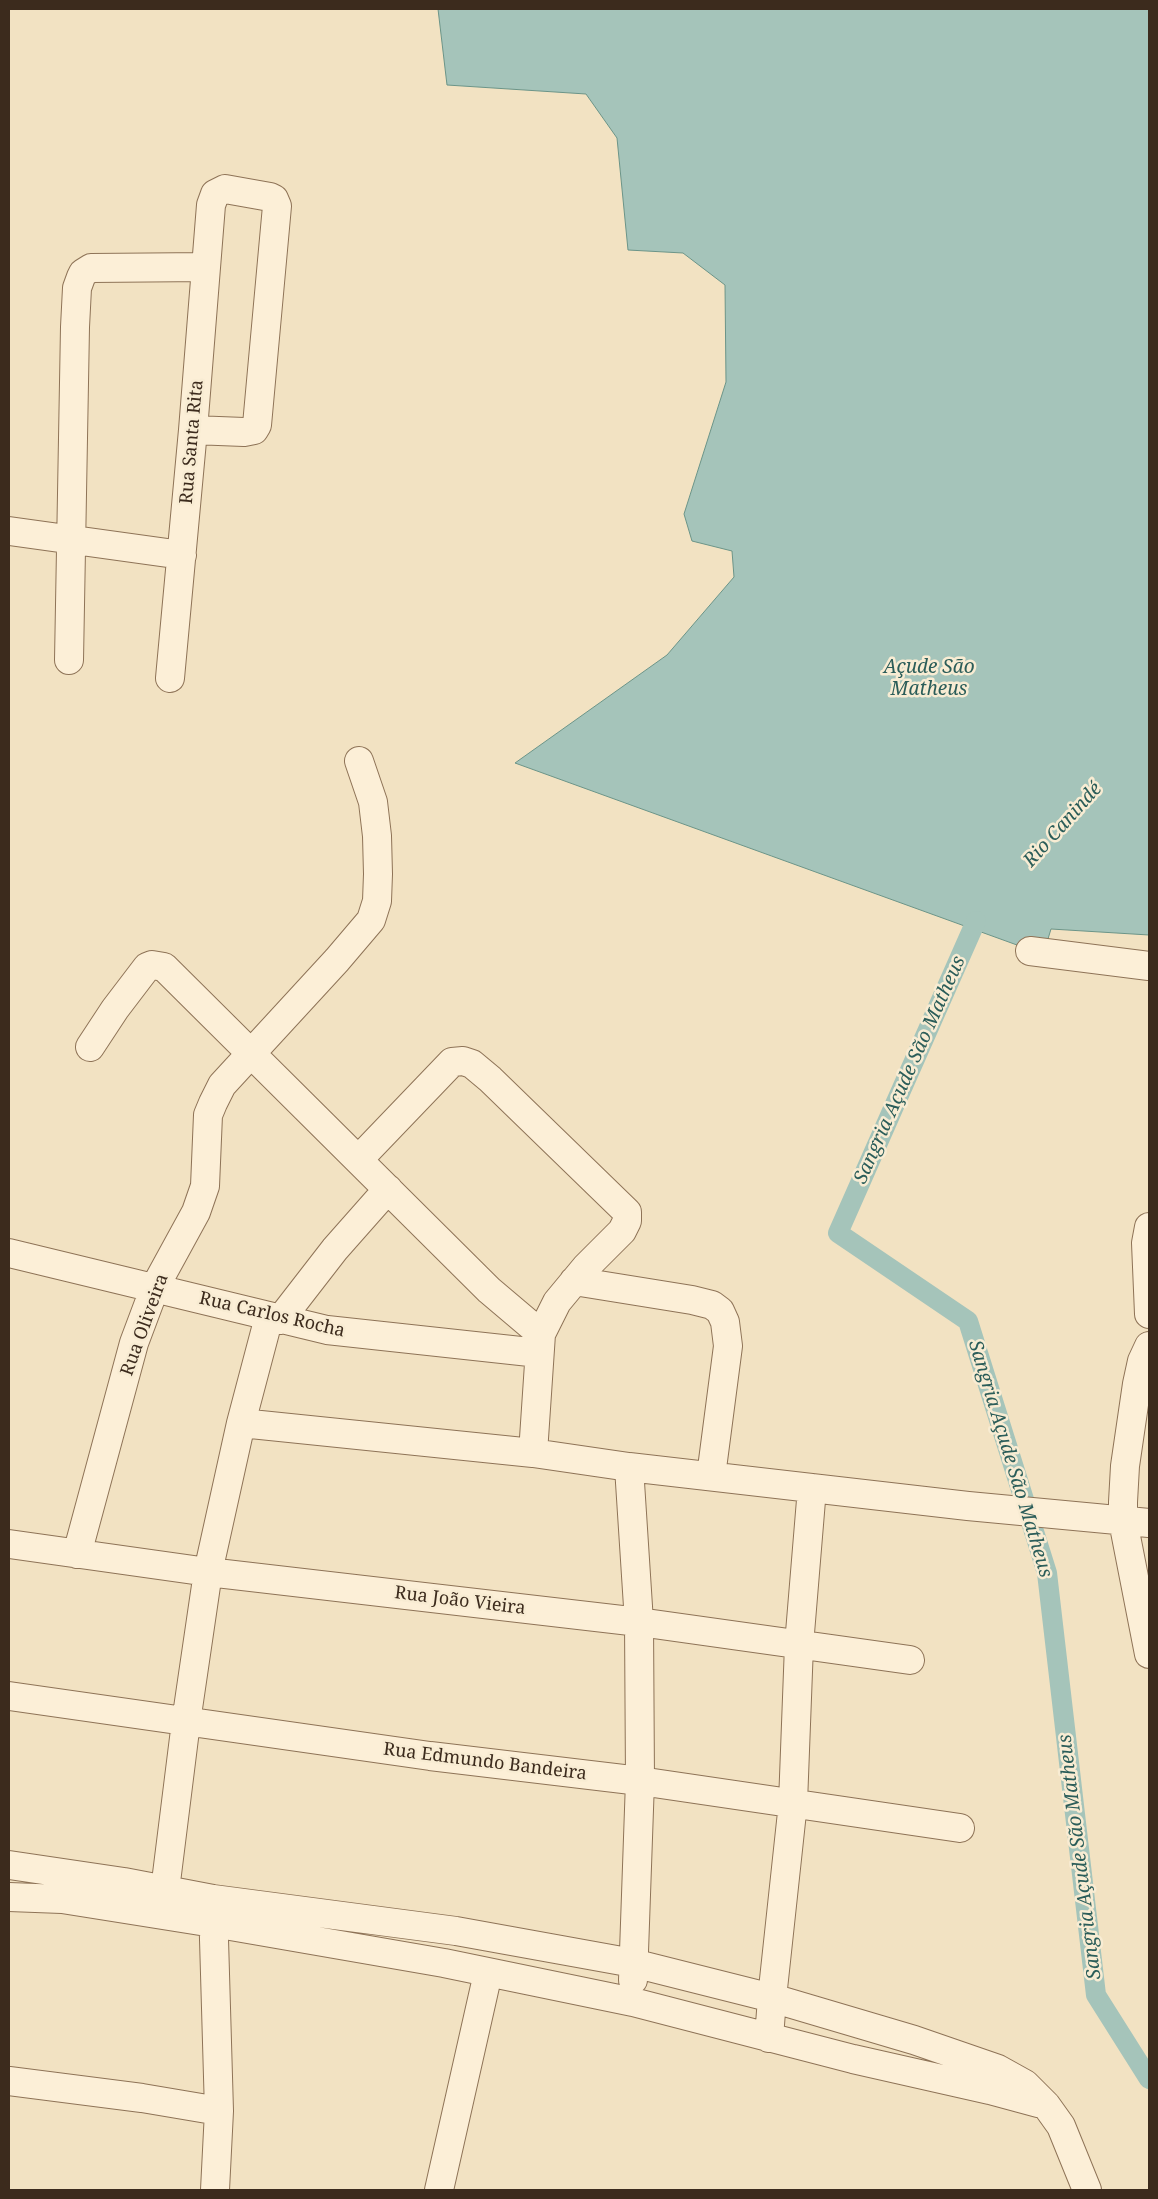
<!DOCTYPE html>
<html>
<head>
<meta charset="utf-8">
<style>
	body { margin:0 }
	#map { position:relative; width:1158px; height:2199px; overflow:hidden; background:#f2e2c2; font-family:"Noto Serif",serif }
	canvas { display:block }
	.frame { position:absolute; inset:0; border:10px solid #3c2b1d; pointer-events:none }
</style>
</head>
<body>
<div id="map">
<canvas width="1158" height="2199"></canvas>
<div class="frame"></div>
</div>
<script>
const ctx = document.querySelector('canvas').getContext('2d');
ctx.lineJoin = 'round';
function fillPath(path, color) {
  ctx.fillStyle = color;
  ctx.fill(path, 'evenodd');
}
function toPath(rows) {
  const path = new Path2D();
  for (const r of rows) {
    path.moveTo(r[0], r[1]);
    for (let i = 2; i < r.length; i += 2) path.lineTo(r[i], r[i + 1]);
  }
  return path;
}
function stroke(path, color, width, dash) {
  ctx.strokeStyle = color;
  ctx.lineWidth = width;
  ctx.lineCap = dash ? 'butt' : 'round';
  ctx.setLineDash(dash || []);
  ctx.stroke(path);
}
function drawText(font, color, halo, rows, align = 'center') {
  ctx.font = font + ' "Noto Serif",serif';
  ctx.lineWidth = 5;
  ctx.setLineDash([]);
  ctx.textBaseline = 'middle';
  ctx.strokeStyle = halo;
  ctx.fillStyle = color;
  for (const [text, x, y, turn = 0] of rows) {
    ctx.save();
    ctx.translate(x, y);
    ctx.rotate((+turn || 0) * Math.PI / 180);
    ctx.textAlign = isNaN(turn) ? turn : align;
    if (halo) ctx.strokeText(text, 0, 0);
    ctx.fillText(text, 0, 0);
    ctx.restore();
  }
}
const water = toPath([
	[438,9,1149,9,1149,935,1051,929,1044,952,1028,949,515,763,667,655,734,577,732,551,692,541,684,514,726,382,725,285,683,253,628,250,617,138,586,94,447,85,438,9]
]);
const canal = toPath([
	[976,921,838,1233,968,1321,1047,1573,1096,1995,1149,2079]
]);
const minor = toPath([
	[9,531,182,555],
	[69,660,75,327,77,288,81,277,83,273,91,268,206,267],
	[170,678,193,430,211,205,215,194,225,189,270,197,274,199,277,206,257,425,254,430,244,432,193,430],
	[1030,951,1149,966],
	[90,1047,115,1009,147,967,152,965,164,967,489,1290,541,1334],
	[359,1159,452,1062,463,1061,472,1064,490,1079,627,1212,627,1221,622,1231,586,1267,557,1302,541,1334,533,1453],
	[1149,1227,1146,1243,1149,1314],
	[9,1253,327,1330,539,1353],
	[574,1281,692,1300,712,1305,720,1311,725,1322,728,1346,711,1476],
	[280,1320,335,1249,388,1189],
	[1149,1346,1142,1361,1137,1384,1125,1466,1123,1502,1123,1521,1149,1654],
	[241,1423,533,1453,629,1467,968,1506,1149,1523],
	[629,1467,639,1622,640,1781,633,1980],
	[9,1544,208,1572,639,1622,910,1660],
	[77,1554,134,1343,155,1287,196,1212,205,1186,208,1115,213,1103,222,1085,337,960,371,920,377,901,378,874,377,836,373,802,359,761],
	[9,1696,430,1756,640,1781,960,1828],
	[9,1865,124,1882,213,1899,456,1931,633,1963,772,1998,914,2040,998,2069,1025,2084,1046,2105,1061,2126,1087,2190],
	[165,1890,186,1722,208,1572,241,1423,269,1317],
	[9,1897,62,1899,213,1923,444,1963,633,2002,853,2059,990,2090,1038,2103],
	[213,1905,219,2111,215,2190],
	[769,2038,772,1998,793,1803,799,1645,812,1488],
	[9,2081,142,2098,219,2111],
	[439,2190,488,1973]
]);
const streetNames = [
	["Rua Santa Rita",192,442,-85],
	["Rua Carlos Rocha",272,1315,13],
	["Rua Oliveira",145,1325,-70],
	["Rua João Vieira",460,1601,7],
	["Rua Edmundo Bandeira",485,1762,7]
];
const waterNames = [
	["Açude São",929,668],
	["Matheus",929,690],
	["Rio Canindé",1063,825,-48],
	["Sangria Açude São Matheus",910,1070,-66],
	["Sangria Açude São Matheus",1010,1459,73],
	["Sangria Açude São Matheus",1080,1857,-97]
];
fillPath(water, '#a5c4ba');
stroke(water, '#6b9488', 1);
stroke(canal, '#a5c4ba', 20);
stroke(minor, '#8e7357', 30);
stroke(minor, '#fcefd7', 28);
drawText('18px', '#3c2b1d', '#f8ecd3', streetNames);
drawText('italic 19px', '#2b5d59', '#f8ecd3', waterNames);
</script>
</body>
</html>
